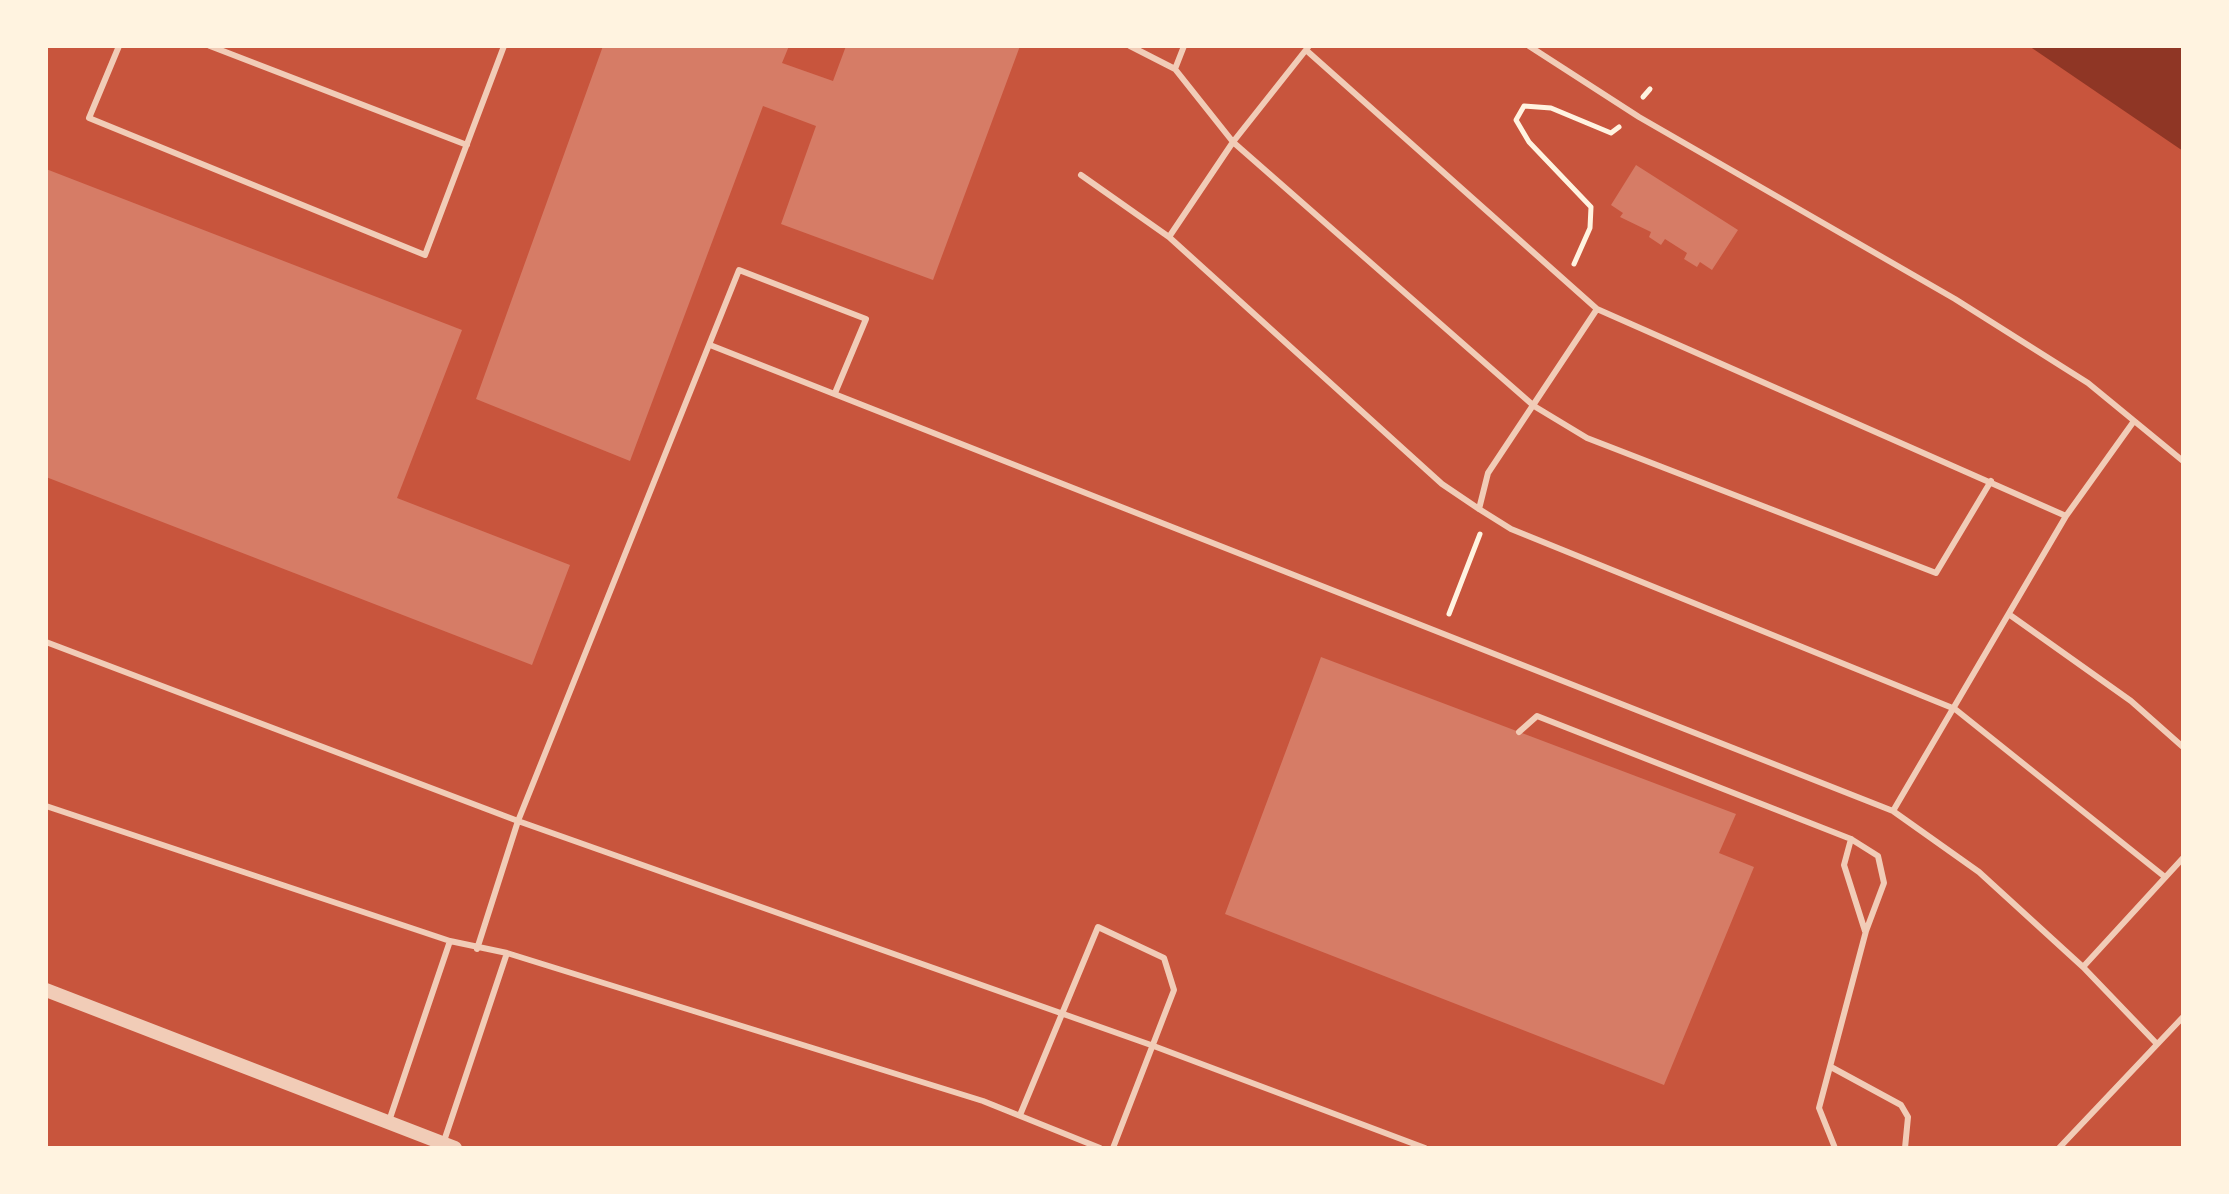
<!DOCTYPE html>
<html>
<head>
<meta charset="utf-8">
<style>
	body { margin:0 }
	#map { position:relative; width:2229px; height:1194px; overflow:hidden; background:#c8553d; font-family:"Work Sans",sans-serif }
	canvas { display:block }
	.frame { position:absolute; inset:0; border:48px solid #fff3e0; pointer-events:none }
</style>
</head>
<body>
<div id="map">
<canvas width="2229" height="1194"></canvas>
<div class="frame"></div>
</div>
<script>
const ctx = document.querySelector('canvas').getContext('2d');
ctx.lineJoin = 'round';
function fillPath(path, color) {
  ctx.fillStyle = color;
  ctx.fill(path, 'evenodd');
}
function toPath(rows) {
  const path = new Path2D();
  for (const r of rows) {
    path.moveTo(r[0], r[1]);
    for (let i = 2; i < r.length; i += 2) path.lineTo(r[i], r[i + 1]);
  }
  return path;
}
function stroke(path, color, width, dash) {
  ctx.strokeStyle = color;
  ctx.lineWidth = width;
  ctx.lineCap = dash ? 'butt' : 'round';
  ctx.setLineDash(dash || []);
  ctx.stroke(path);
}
const water = toPath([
	[2029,46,2183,46,2183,151]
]);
const building = toPath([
	[603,46,789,46,782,63,833,81,846,46,1020,46,933,280,781,224,816,126,763,106,630,461,476,399],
	[1636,165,1738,230,1712,270,1700,262,1697,267,1684,259,1687,253,1665,239,1661,245,1649,237,1651,232,1620,217,1623,213,1611,205],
	[46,169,462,330,397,498,570,565,532,665,46,477],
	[1321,657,1736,814,1719,853,1754,867,1664,1085,1225,914]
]);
const path = toPath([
	[1643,97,1650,89],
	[1574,264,1590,228,1591,207,1529,142,1516,120,1524,106,1551,108,1611,133,1619,127],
	[1449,614,1480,534]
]);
const service = toPath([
	[119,46,89,118,425,255,504,46],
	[210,46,467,145],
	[1130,46,1175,69,1233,142,1534,406,1587,438,1936,573,1991,481],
	[1529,46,1639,117,1955,299,2088,383,2183,461],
	[1306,50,1597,309,2066,516],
	[1175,69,1184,46],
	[1081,175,1169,237,1442,484,1479,509,1511,529,1955,709,2165,877],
	[1169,237,1233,142,1309,46],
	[710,345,1893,811,2066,516,2134,421],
	[1479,509,1488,473,1597,309],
	[2010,615,2131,701,2183,747],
	[46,642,518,821,1151,1045,1425,1148],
	[1519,732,1537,716,1851,839,1878,856,1884,883,1866,931,1819,1108,1835,1148],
	[46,806,450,941,507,953,983,1101,1100,1148],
	[1893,811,1979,872,2083,967,2157,1044],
	[1851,839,1844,865,1865,931],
	[477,949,518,821,739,270,866,319,835,393],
	[2083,967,2183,858],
	[1831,1067,1901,1105,1908,1117,1905,1148],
	[1020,1115,1098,927,1164,958,1174,990,1113,1148],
	[389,1121,450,941],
	[443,1144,507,953],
	[2059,1148,2183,1017]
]);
const tertiary = toPath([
	[46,990,455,1148]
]);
fillPath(water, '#8f3625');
fillPath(building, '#d67c66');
stroke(path, '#fff3e0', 5);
stroke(service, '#f1ccb7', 6);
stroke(tertiary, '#f1ccb7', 14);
</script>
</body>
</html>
